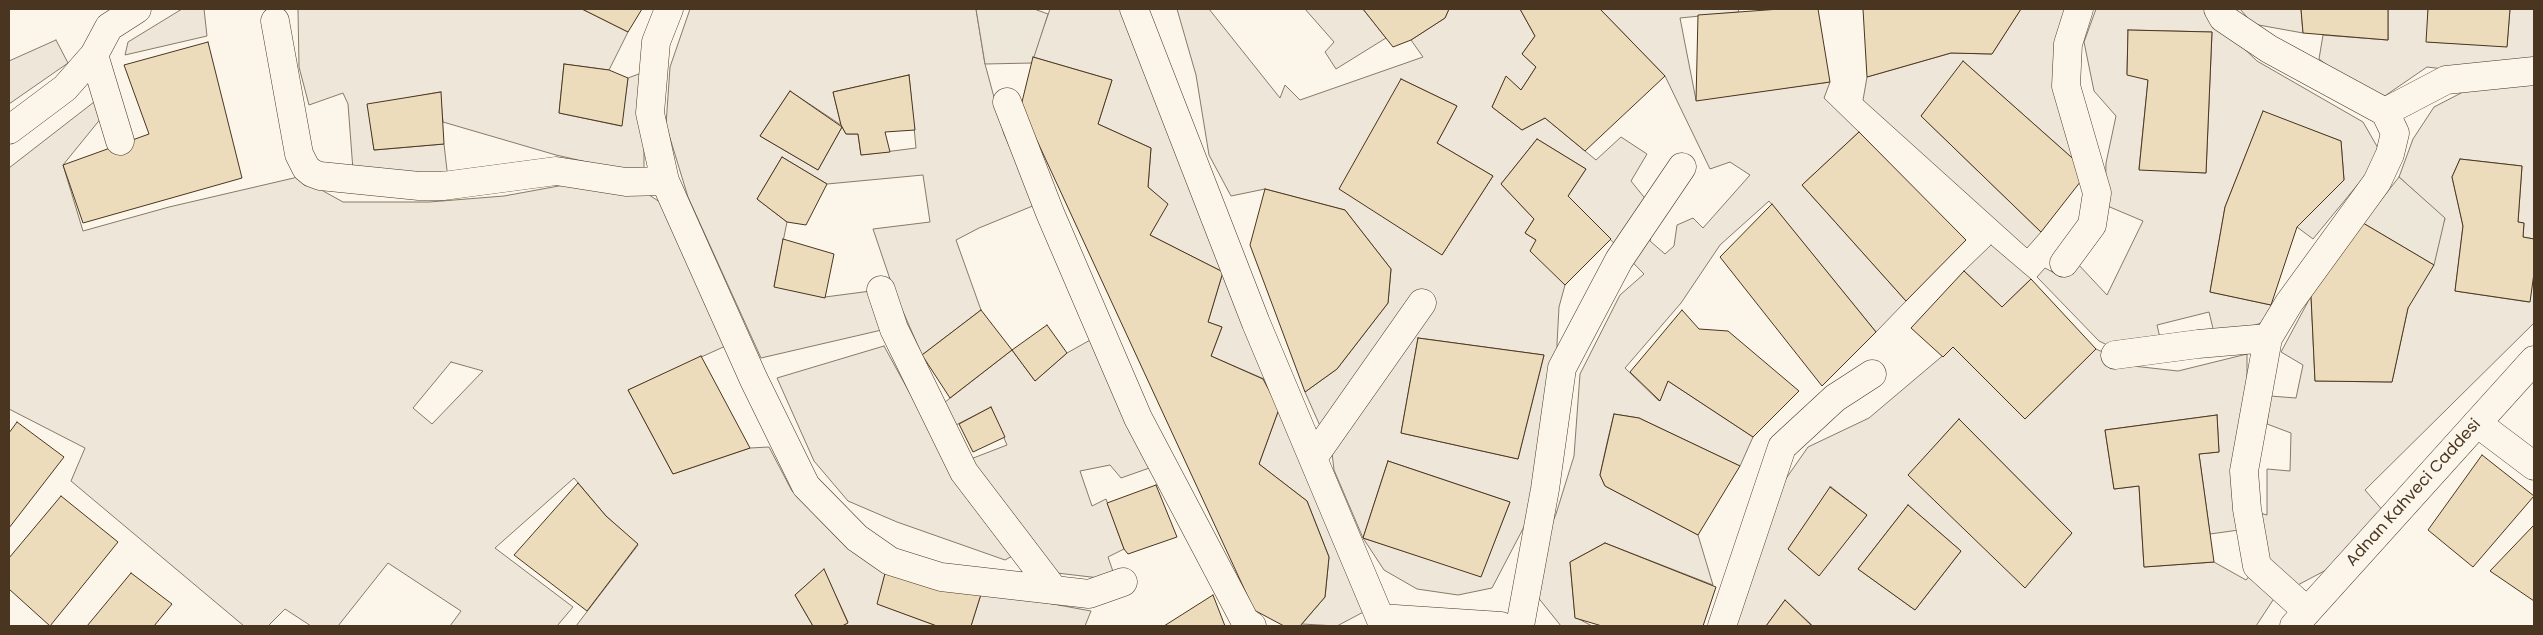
<!DOCTYPE html>
<html>
<head>
<meta charset="utf-8">
<style>
	body { margin:0 }
	#map { position:relative; width:2543px; height:635px; overflow:hidden; background:#fbf6e9; font-family:Poppins,sans-serif }
	canvas { display:block }
	.frame { position:absolute; inset:0; border:10px solid #4a3520; pointer-events:none }
</style>
</head>
<body>
<div id="map">
<canvas width="2543" height="635"></canvas>
<div class="frame"></div>
</div>
<script>
const ctx = document.querySelector('canvas').getContext('2d');
ctx.lineJoin = 'round';
function fillPath(path, color) {
  ctx.fillStyle = color;
  ctx.fill(path, 'evenodd');
}
function toPath(rows) {
  const path = new Path2D();
  for (const r of rows) {
    path.moveTo(r[0], r[1]);
    for (let i = 2; i < r.length; i += 2) path.lineTo(r[i], r[i + 1]);
  }
  return path;
}
function stroke(path, color, width, dash) {
  ctx.strokeStyle = color;
  ctx.lineWidth = width;
  ctx.lineCap = dash ? 'butt' : 'round';
  ctx.setLineDash(dash || []);
  ctx.stroke(path);
}
function drawText(font, color, halo, rows, align = 'center') {
  ctx.font = font + ' Poppins,sans-serif';
  ctx.lineWidth = 4;
  ctx.setLineDash([]);
  ctx.textBaseline = 'middle';
  ctx.strokeStyle = halo;
  ctx.fillStyle = color;
  for (const [text, x, y, turn = 0] of rows) {
    ctx.save();
    ctx.translate(x, y);
    ctx.rotate((+turn || 0) * Math.PI / 180);
    ctx.textAlign = isNaN(turn) ? turn : align;
    if (halo) ctx.strokeText(text, 0, 0);
    ctx.fillText(text, 0, 0);
    ctx.restore();
  }
}
const green = toPath([
	[182,9,204,9,207,36,125,55,128,42,182,9],
	[298,9,582,9,628,32,609,70,564,64,559,113,621,126,628,78,644,72,644,175,556,155,443,122,440,92,368,105,374,150,444,144,448,179,353,170,348,104,343,93,309,105,299,67,298,9],
	[690,9,976,9,985,64,1004,134,1035,205,979,228,956,240,981,310,922,355,894,291,873,229,930,222,923,175,827,184,782,157,757,199,787,222,774,286,825,297,871,291,886,329,761,358,688,197,666,125,670,67,690,9],
	[909,75,916,148,861,155,858,134,846,134,842,127,818,170,760,136,790,91,841,125,833,92,909,75],
	[1050,9,1132,9,1371,608,1337,626,1302,624,1325,597,1329,557,1307,501,1259,464,1279,409,1264,379,1211,356,1222,327,1208,322,1223,272,1150,235,1167,204,1148,187,1151,148,1098,124,1112,80,1033,57,1050,9],
	[1177,9,1209,9,1280,98,1285,85,1300,100,1423,57,1411,40,1445,18,1449,9,1520,9,1535,36,1522,54,1536,67,1521,90,1506,77,1492,107,1522,130,1545,118,1596,160,1621,137,1647,154,1631,181,1656,212,1650,241,1665,254,1674,246,1677,225,1693,218,1703,228,1750,175,1730,162,1710,169,1665,76,1600,9,1738,9,1739,12,1680,18,1696,100,1830,82,1824,98,1859,132,1802,185,1906,301,1876,332,1769,201,1720,245,1681,303,1625,368,1659,401,1668,381,1753,437,1740,466,1639,418,1614,414,1607,443,1600,475,1605,486,1698,535,1713,585,1605,543,1570,562,1575,617,1592,626,1561,626,1532,590,1532,571,1556,514,1574,456,1580,374,1620,295,1644,274,1568,196,1586,169,1537,139,1501,184,1534,219,1525,233,1536,240,1565,285,1559,307,1557,344,1560,420,1526,523,1492,588,1458,595,1417,589,1384,570,1363,538,1334,470,1332,453,1305,392,1337,369,1388,303,1391,269,1345,210,1265,189,1231,196,1209,155,1196,75,1177,9],
	[1401,79,1457,106,1437,143,1493,176,1442,255,1401,79],
	[1418,338,1544,355,1518,459,1401,433,1418,338],
	[1388,461,1510,502,1481,576,1363,538,1388,461],
	[1305,9,1363,9,1386,38,1336,69,1325,52,1334,42,1305,9],
	[2021,9,2078,9,2069,53,2088,172,1964,62,1921,116,2041,232,2027,248,1863,100,1867,77,1951,53,1992,54,2021,9],
	[2096,9,2203,9,2257,61,2363,122,2382,155,2313,239,2297,227,2344,180,2341,141,2263,112,2225,207,2210,292,2271,305,2268,320,2216,341,2209,312,2157,325,2164,355,2138,360,2099,341,2037,277,2045,268,2062,277,2076,262,2107,295,2143,221,2105,205,2106,163,2116,116,2094,91,2084,42,2096,9],
	[2128,30,2212,32,2206,173,2139,169,2148,80,2127,74,2128,30],
	[2240,9,2301,9,2303,33,2253,24,2240,9],
	[2388,9,2428,9,2428,42,2507,46,2510,9,2534,9,2534,239,2523,237,2524,223,2518,222,2522,166,2460,159,2452,177,2463,226,2455,291,2529,302,2534,273,2534,323,2365,490,2385,513,2349,558,2275,597,2256,626,1813,626,1785,600,1766,626,1731,626,1759,505,1785,480,1808,447,1869,418,1953,347,2025,419,2096,349,2133,366,2178,371,2247,354,2247,400,2239,507,2267,515,2267,469,2290,471,2291,433,2267,424,2270,396,2296,398,2303,365,2281,352,2311,296,2315,381,2392,382,2408,308,2445,219,2399,177,2413,139,2434,107,2463,92,2486,74,2427,67,2376,102,2319,59,2323,35,2388,40,2388,9],
	[2217,415,2219,452,2199,454,2210,534,2239,530,2259,565,2246,580,2214,562,2144,567,2139,486,2114,489,2105,430,2217,415],
	[1959,419,2072,533,2025,587,1909,475,1959,419],
	[1831,487,1867,515,1818,575,1788,549,1831,487],
	[1908,505,1961,551,1915,610,1858,569,1908,505],
	[56,40,68,63,9,104,9,61,56,40],
	[94,102,102,117,63,165,83,231,169,207,298,177,343,202,429,202,504,196,575,183,640,189,669,208,730,344,628,390,673,474,750,448,769,447,792,491,836,531,888,562,878,604,937,626,842,626,848,622,824,570,795,595,813,626,576,626,638,545,606,516,574,478,495,548,573,607,557,626,450,626,461,611,388,563,338,626,311,626,285,609,268,626,244,626,71,481,85,448,9,409,9,168,94,102],
	[451,362,483,371,432,424,413,408,451,362],
	[1991,245,2031,279,2002,307,1964,271,1991,245],
	[1092,339,1155,466,1121,478,1110,465,1080,471,1092,506,1106,499,1124,549,1108,557,1116,580,1057,573,963,462,1007,445,991,407,954,426,940,406,1012,350,1035,381,1067,353,1092,339],
	[884,346,925,421,1016,554,1005,560,897,522,848,501,814,461,777,378,884,346],
	[982,591,1091,611,1085,626,971,626,982,591]
]);
const parking = toPath([
	[976,9,1034,9,1048,14,1032,63,985,64,976,9],
	[2399,177,2445,218,2434,265,2363,223,2399,177]
]);
const building = toPath([
	[582,9,642,9,628,32,582,9],
	[1363,9,1449,9,1445,18,1411,40,1393,47,1363,9],
	[1520,9,1600,9,1665,76,1585,151,1545,118,1522,130,1492,107,1506,76,1521,90,1536,67,1522,54,1535,36,1520,9],
	[1780,9,1818,9,1830,82,1696,101,1698,15,1780,9],
	[1863,9,2021,9,1992,54,1951,53,1867,77,1863,9],
	[2301,9,2388,9,2388,40,2303,33,2301,9],
	[2428,9,2510,9,2507,47,2426,42,2428,9],
	[2128,30,2212,32,2206,173,2139,170,2148,80,2127,75,2128,30],
	[208,42,242,178,83,223,63,165,149,134,124,65,208,42],
	[1033,57,1112,80,1098,124,1151,148,1148,187,1168,204,1150,235,1223,272,1208,322,1222,327,1211,356,1263,379,1279,409,1259,464,1307,501,1329,557,1325,597,1300,626,1284,626,1254,610,1021,106,1033,57],
	[1963,61,2088,172,2041,232,1921,116,1963,61],
	[564,64,609,70,628,78,622,126,559,113,564,64],
	[909,75,915,130,885,132,890,152,861,155,858,134,846,134,841,125,833,92,909,75],
	[1401,79,1457,106,1437,143,1493,176,1442,255,1339,189,1401,79],
	[790,91,842,127,818,170,760,136,790,91],
	[441,92,444,144,374,150,367,104,441,92],
	[2263,111,2341,141,2344,180,2297,227,2271,305,2210,292,2225,207,2263,111],
	[1859,132,1966,240,1906,301,1802,185,1859,132],
	[1537,139,1586,169,1568,196,1611,239,1565,285,1530,251,1536,240,1525,233,1534,219,1501,184,1537,139],
	[782,157,827,184,806,225,787,222,757,199,782,157],
	[2460,159,2522,166,2518,222,2524,223,2523,237,2534,239,2534,273,2530,302,2455,291,2463,226,2452,177,2460,159],
	[1265,189,1345,210,1391,269,1388,303,1337,369,1305,392,1250,245,1265,189],
	[1772,204,1876,332,1822,386,1720,257,1772,204],
	[2363,223,2434,265,2408,308,2392,382,2315,381,2311,296,2363,223],
	[783,239,834,254,825,298,774,287,783,239],
	[1964,271,2002,307,2031,279,2096,349,2025,419,1953,347,1943,357,1911,328,1964,271],
	[981,310,1012,350,950,398,922,355,981,310],
	[1682,310,1699,329,1728,331,1799,391,1753,437,1668,381,1660,401,1630,372,1682,310],
	[1047,325,1067,353,1035,381,1012,350,1047,325],
	[1418,338,1544,355,1518,459,1401,433,1418,338],
	[701,356,750,448,673,474,628,390,701,356],
	[991,407,1005,437,973,452,959,424,991,407],
	[1614,414,1639,418,1740,466,1698,535,1605,486,1600,475,1614,414],
	[2217,415,2219,452,2199,454,2214,562,2144,567,2139,486,2114,489,2105,430,2217,415],
	[1959,419,2072,533,2025,588,1908,475,1959,419],
	[17,422,64,457,9,528,9,433,17,422],
	[2482,455,2534,496,2473,567,2428,530,2482,455],
	[1388,461,1510,502,1481,577,1363,538,1388,461],
	[578,483,606,516,638,544,587,611,514,555,578,483],
	[1156,485,1177,537,1128,554,1124,549,1107,503,1156,485],
	[1830,487,1867,515,1819,576,1788,549,1830,487],
	[61,496,118,542,50,626,9,589,9,558,61,496],
	[1908,505,1961,551,1915,610,1858,569,1908,505],
	[2534,525,2534,601,2490,571,2534,525],
	[1605,543,1716,587,1703,626,1602,626,1575,618,1570,562,1605,543],
	[888,562,982,591,971,626,937,626,877,604,888,562],
	[824,569,848,623,842,626,813,626,795,595,824,569],
	[131,573,172,604,154,626,87,626,131,573],
	[1213,595,1225,626,1164,626,1213,595],
	[1785,600,1812,626,1813,626,1766,626,1785,600]
]);
const minor = toPath([
	[669,9,656,42,650,113,665,181,754,380,806,486,857,538,890,561,941,577,1089,594,1123,582],
	[1134,9,1256,323,1380,618,1501,626],
	[2218,9,2223,18,2269,49,2385,112,2395,133,2390,154,2377,182,2289,303,2268,338,2244,471,2247,509,2257,566,2307,611],
	[275,21,299,154,306,168,312,173,320,176,419,186,443,186,556,171,626,182,665,181],
	[94,55,120,141],
	[1007,102,1050,213,1138,418,1245,621,1252,626],
	[2385,112,2446,80,2534,71],
	[9,130,65,88,94,55,109,27,137,9],
	[2064,263,2092,225,2097,193,2066,86,2068,44,2079,9],
	[881,290,894,329,964,472,1054,590],
	[2115,355,2198,344,2268,338],
	[2477,423,2534,466],
	[1313,458,1422,303],
	[1520,626,1545,489,1562,368,1619,260,1682,167],
	[1722,626,1782,447,1835,398,1872,374]
]);
const major = toPath([
	[2294,626,2534,360]
]);
const streetNames = [
	["Adnan Kahveci Caddesi",2414,493,-48]
];
fillPath(green, '#ede6d9');
stroke(green, '#887966', 1);
fillPath(parking, '#ede7d9');
stroke(parking, '#887966', 1);
fillPath(building, '#ecdcbc');
stroke(building, '#4a3520', 1);
stroke(minor, '#4a3520', 29);
stroke(major, '#4a3520', 29);
stroke(minor, '#fbf6e9', 28);
stroke(major, '#fbf6e9', 28);
drawText('16px', '#4a3520', '#fbf6e9', streetNames);
</script>
</body>
</html>
